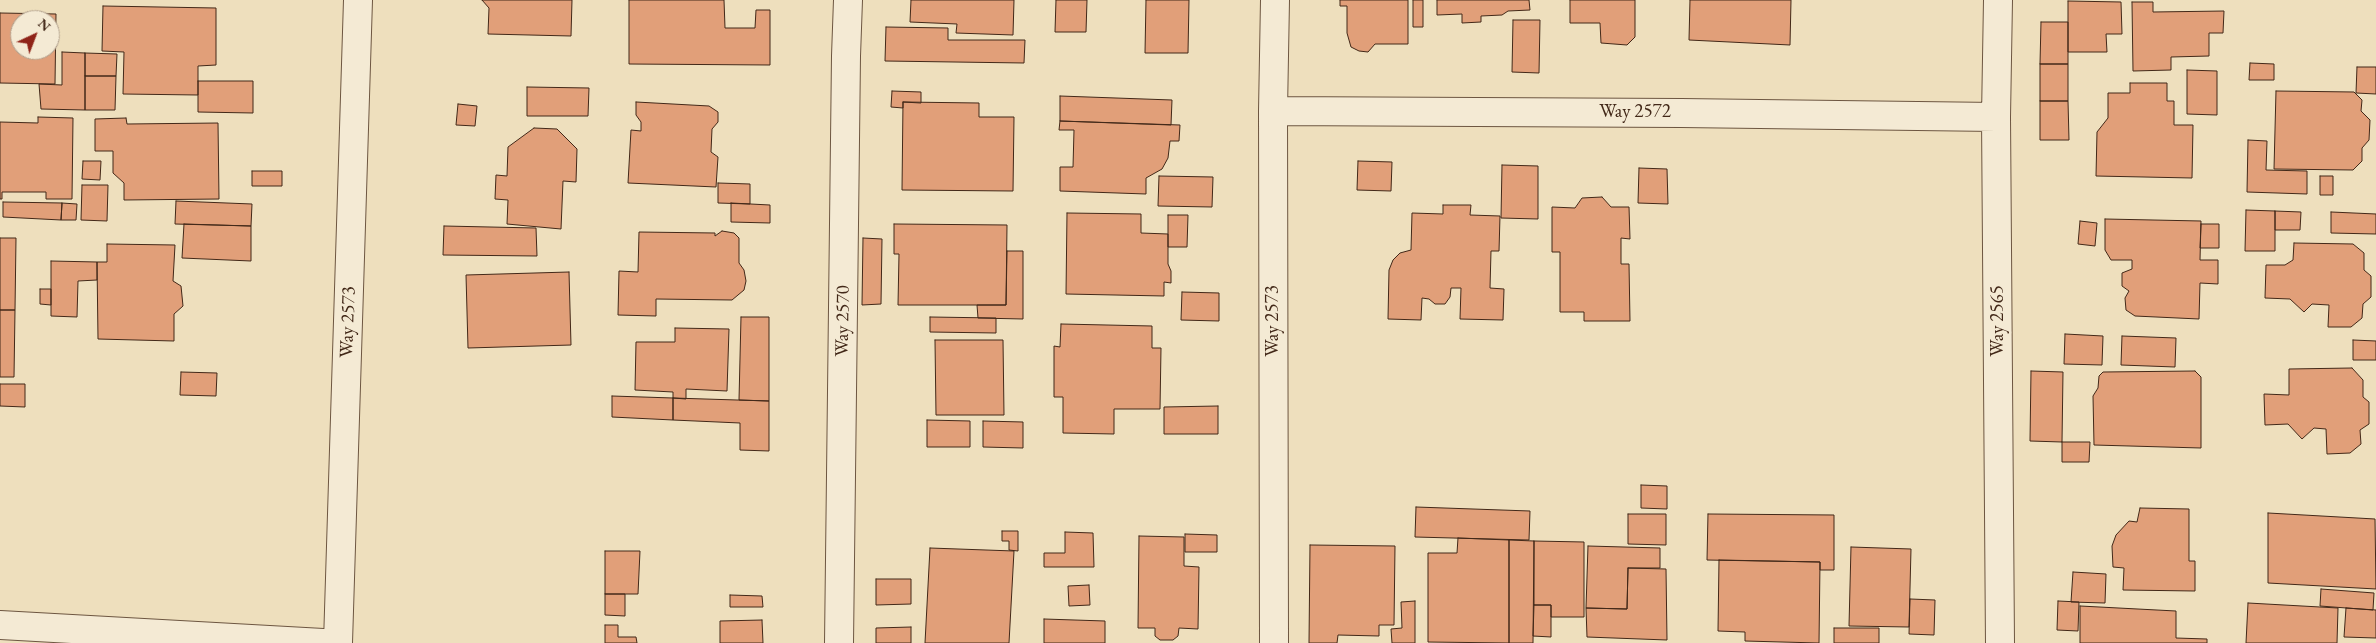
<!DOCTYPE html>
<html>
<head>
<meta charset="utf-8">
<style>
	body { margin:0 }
	#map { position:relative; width:2376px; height:643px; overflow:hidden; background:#eedfbd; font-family:"EB Garamond",serif }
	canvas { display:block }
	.north { position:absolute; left:10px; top:10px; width:50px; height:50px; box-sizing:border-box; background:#f4ead4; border:1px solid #ad9c89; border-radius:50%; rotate:43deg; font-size:14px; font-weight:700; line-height:20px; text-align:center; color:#422818 }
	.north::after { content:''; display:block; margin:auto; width:18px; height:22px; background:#8f2418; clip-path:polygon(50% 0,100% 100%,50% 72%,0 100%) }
</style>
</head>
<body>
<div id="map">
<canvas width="2376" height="643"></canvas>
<div class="north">N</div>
</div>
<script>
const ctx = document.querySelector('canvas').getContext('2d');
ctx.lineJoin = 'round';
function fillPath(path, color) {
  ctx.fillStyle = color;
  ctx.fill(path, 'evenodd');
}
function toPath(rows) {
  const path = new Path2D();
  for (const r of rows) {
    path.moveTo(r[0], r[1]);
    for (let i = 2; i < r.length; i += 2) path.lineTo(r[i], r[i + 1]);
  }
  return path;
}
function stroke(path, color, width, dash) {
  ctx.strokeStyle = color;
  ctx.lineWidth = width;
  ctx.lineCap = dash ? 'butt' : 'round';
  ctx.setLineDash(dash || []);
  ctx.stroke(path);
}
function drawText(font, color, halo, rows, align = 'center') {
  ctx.font = font + ' "EB Garamond",serif';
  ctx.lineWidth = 4.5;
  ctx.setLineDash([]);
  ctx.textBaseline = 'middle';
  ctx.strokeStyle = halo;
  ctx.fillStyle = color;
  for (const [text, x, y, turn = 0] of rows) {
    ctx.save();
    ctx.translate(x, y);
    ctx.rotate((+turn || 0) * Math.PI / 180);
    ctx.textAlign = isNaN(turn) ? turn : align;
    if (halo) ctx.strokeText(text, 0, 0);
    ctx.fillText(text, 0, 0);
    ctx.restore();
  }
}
const building = toPath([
	[482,0,572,0,571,36,488,34,489,8,482,0],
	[629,0,724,0,725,28,755,28,756,10,770,10,770,65,629,64,629,0],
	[911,0,1014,0,1013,35,956,33,957,24,910,22,911,0],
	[1056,0,1087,0,1086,32,1055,32,1056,0],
	[1146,0,1189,0,1188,53,1145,53,1146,0],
	[1340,0,1408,0,1408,44,1375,44,1368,52,1359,51,1351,47,1347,33,1347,6,1340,6,1340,0],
	[1413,0,1423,0,1423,27,1413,27,1413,0],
	[1437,0,1529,0,1530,10,1508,11,1502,15,1481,16,1481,22,1462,23,1462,14,1437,15,1437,0],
	[1570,0,1635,0,1635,37,1627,45,1601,43,1600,23,1570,23,1570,0],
	[1690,0,1791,0,1790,45,1689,40,1690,0],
	[2068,1,2121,2,2122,34,2106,34,2107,52,2068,52,2068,1],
	[2132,2,2153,2,2153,12,2224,11,2223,33,2209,33,2209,56,2171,57,2171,70,2133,71,2132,2],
	[103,6,216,8,216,65,198,66,198,95,123,94,124,52,102,51,103,6],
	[0,13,56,14,55,84,0,83,0,13],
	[20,20,50,20,50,50,20,50,20,20],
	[1513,20,1540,20,1539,73,1512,72,1513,20],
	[2041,22,2068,22,2068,64,2040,64,2041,22],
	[886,27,948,28,948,40,1025,40,1024,63,885,61,886,27],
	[62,52,85,53,85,110,41,109,39,84,62,85,62,52],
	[85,53,117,54,116,76,85,76,85,53],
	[2250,63,2274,64,2274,80,2249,80,2250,63],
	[2040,64,2068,64,2068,101,2040,101,2040,64],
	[2357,67,2376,67,2376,94,2356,93,2357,67],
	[2187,70,2217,71,2217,115,2187,114,2187,70],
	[85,76,116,76,115,110,85,110,85,76],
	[198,81,253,81,253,113,198,112,198,81],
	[2130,83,2167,83,2167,101,2174,101,2174,125,2193,125,2192,178,2096,176,2097,132,2108,118,2108,93,2130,93,2130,83],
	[527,87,589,88,588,116,527,116,527,87],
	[892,91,921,92,921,103,903,102,903,108,891,107,892,91],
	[2276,91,2354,92,2362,100,2361,111,2370,120,2369,140,2362,148,2362,161,2353,170,2274,169,2276,91],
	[1060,96,1172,100,1171,125,1060,121,1060,96],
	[2040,101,2068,101,2069,140,2040,140,2040,101],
	[636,102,709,106,718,112,718,122,712,129,711,152,718,157,716,187,628,183,631,130,641,131,641,122,636,115,636,102],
	[903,102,979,103,979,117,1014,117,1013,191,902,190,903,102],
	[458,104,477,106,475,126,456,125,458,104],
	[38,117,73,118,72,199,46,199,46,192,2,192,2,199,0,199,0,122,38,123,38,117],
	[126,118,127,124,218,123,219,199,124,200,124,183,113,173,113,151,95,151,95,119,126,118],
	[1060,121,1180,125,1179,141,1170,141,1168,158,1162,169,1146,178,1146,194,1060,191,1060,167,1073,167,1074,130,1059,130,1060,121],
	[534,128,557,129,577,149,576,182,563,181,561,229,507,224,508,200,495,199,496,175,507,176,508,147,534,128],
	[2248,140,2267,141,2266,170,2307,171,2307,194,2247,192,2248,140],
	[83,161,101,161,100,180,82,179,83,161],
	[1358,161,1392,162,1391,191,1357,190,1358,161],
	[1502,165,1538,166,1538,219,1501,218,1502,165],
	[1639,168,1667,169,1668,204,1638,203,1639,168],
	[252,171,282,171,282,186,252,186,252,171],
	[1159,176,1213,177,1212,207,1158,206,1159,176],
	[2320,176,2333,176,2333,195,2320,195,2320,176],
	[718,183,750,184,750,204,718,203,718,183],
	[82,185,108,185,107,221,81,220,82,185],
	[1602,197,1611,207,1629,207,1630,239,1621,238,1621,264,1629,264,1630,321,1584,321,1584,312,1560,312,1560,252,1552,252,1552,207,1575,208,1582,198,1602,197],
	[176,201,252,204,251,226,175,224,176,201],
	[3,202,62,203,61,220,3,217,3,202],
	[62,203,77,204,76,220,61,220,62,203],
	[731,203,770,205,770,223,731,222,731,203],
	[1443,205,1471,205,1470,215,1500,216,1499,251,1491,251,1490,288,1504,289,1503,320,1460,319,1461,288,1451,288,1450,297,1445,304,1435,304,1429,299,1422,298,1421,320,1388,319,1389,270,1393,260,1400,253,1411,250,1412,213,1443,214,1443,205],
	[2246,210,2275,211,2275,251,2245,251,2246,210],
	[2275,211,2301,212,2300,230,2275,230,2275,211],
	[2331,212,2376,214,2376,234,2331,233,2331,212],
	[1067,213,1141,214,1141,233,1168,234,1168,264,1171,271,1171,283,1164,282,1164,296,1066,294,1067,213],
	[1168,215,1188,215,1187,247,1168,247,1168,215],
	[2105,219,2201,221,2200,260,2218,260,2218,284,2200,283,2199,319,2135,316,2126,310,2125,298,2129,291,2122,286,2122,273,2132,269,2132,260,2111,260,2105,250,2105,219],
	[2080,221,2097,223,2095,246,2078,244,2080,221],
	[184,224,251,226,251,261,182,258,184,224],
	[894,224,1007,225,1006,305,898,305,899,254,894,254,894,224],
	[2201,224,2219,224,2219,248,2200,248,2201,224],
	[444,226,536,228,537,256,443,255,444,226],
	[722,231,734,233,739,238,739,263,744,270,746,281,744,290,732,300,656,299,656,316,618,315,619,271,638,272,639,232,715,233,715,236,722,231],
	[0,238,16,238,15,310,0,310,0,238],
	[863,238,882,239,881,304,862,305,863,238],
	[2294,243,2353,244,2364,253,2364,270,2371,276,2371,297,2363,304,2362,318,2351,327,2328,327,2329,305,2312,304,2304,312,2290,299,2265,298,2266,265,2285,265,2293,260,2294,243],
	[107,244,175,245,173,281,181,286,183,306,174,314,174,341,98,339,97,262,107,262,107,244],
	[1007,251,1023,251,1023,319,978,318,977,305,1006,305,1007,251],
	[51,261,97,262,97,280,78,281,77,317,51,316,51,261],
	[569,272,571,345,468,348,466,275,569,272],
	[40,289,51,289,51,305,40,304,40,289],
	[1182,292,1219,293,1219,321,1181,320,1182,292],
	[0,310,15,310,14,377,0,377,0,310],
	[741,317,769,317,769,401,739,400,741,317],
	[930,317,996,318,996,333,930,332,930,317],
	[1061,324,1152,326,1152,348,1161,348,1160,409,1114,409,1114,434,1063,433,1063,397,1054,397,1054,346,1060,347,1061,324],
	[675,328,729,329,727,391,686,389,686,399,673,398,673,392,635,390,636,342,675,342,675,328],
	[2065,334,2103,336,2102,365,2064,364,2065,334],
	[2122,336,2176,338,2175,367,2121,365,2122,336],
	[935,340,1003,340,1004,415,936,415,935,340],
	[2353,340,2376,341,2376,360,2353,360,2353,340],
	[2352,368,2363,380,2363,397,2369,402,2369,424,2360,430,2361,444,2350,453,2327,454,2326,429,2314,428,2302,439,2288,424,2265,425,2264,394,2289,395,2289,369,2352,368],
	[2031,371,2063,372,2062,442,2030,441,2031,371],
	[2195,371,2201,377,2201,448,2094,445,2093,396,2098,388,2099,376,2103,372,2195,371],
	[181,372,217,373,216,396,180,395,181,372],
	[0,384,25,384,25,407,0,406,0,384],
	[612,396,673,398,673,420,612,417,612,396],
	[673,398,769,401,769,451,740,450,740,423,673,420,673,398],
	[1218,406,1218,434,1164,434,1164,407,1218,406],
	[927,420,970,421,970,447,927,447,927,420],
	[983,421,1023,422,1023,448,983,447,983,421],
	[2062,442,2090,442,2089,462,2062,462,2062,442],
	[1641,485,1667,486,1667,509,1641,508,1641,485],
	[1416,507,1530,511,1529,540,1415,537,1416,507],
	[2140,508,2189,509,2189,561,2195,561,2195,591,2123,590,2124,568,2113,567,2112,546,2116,535,2129,521,2137,522,2140,508],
	[2268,513,2375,519,2376,589,2268,583,2268,513],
	[1628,514,1666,514,1666,545,1628,544,1628,514],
	[1708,514,1834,515,1834,570,1820,570,1820,562,1707,560,1708,514],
	[1002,531,1018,531,1018,551,1009,550,1009,541,1002,541,1002,531],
	[1065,532,1093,533,1094,567,1044,567,1044,553,1065,553,1065,532],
	[1185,534,1217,535,1217,552,1185,552,1185,534],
	[1139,536,1184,537,1184,566,1199,567,1198,629,1179,628,1178,636,1173,640,1160,640,1155,636,1155,628,1138,628,1139,536],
	[1458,538,1509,540,1509,643,1428,642,1428,553,1457,553,1458,538],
	[1509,540,1534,541,1533,643,1509,643,1509,540],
	[1534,541,1584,542,1584,617,1551,617,1551,605,1534,605,1534,541],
	[1310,545,1395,546,1394,625,1379,625,1379,636,1338,635,1337,643,1309,643,1310,545],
	[1588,546,1660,548,1660,568,1628,568,1627,609,1586,608,1588,546],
	[1851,547,1911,549,1909,627,1849,626,1851,547],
	[930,548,1014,551,1009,643,925,643,930,548],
	[605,551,640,551,638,594,605,594,605,551],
	[1719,560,1820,562,1819,643,1745,641,1745,632,1718,631,1719,560],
	[1628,568,1666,569,1667,640,1587,637,1586,608,1627,609,1628,568],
	[2073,572,2106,574,2105,603,2071,602,2073,572],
	[876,579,911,579,911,604,876,605,876,579],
	[1089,585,1090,605,1069,606,1068,586,1089,585],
	[2321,589,2374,593,2373,610,2320,606,2321,589],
	[605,594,625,594,625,616,605,615,605,594],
	[730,595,762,596,763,607,730,607,730,595],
	[1910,599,1935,600,1934,635,1909,634,1910,599],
	[1415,601,1415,643,1392,643,1391,629,1402,628,1401,602,1415,601],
	[2058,601,2079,602,2078,631,2057,630,2058,601],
	[2248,603,2338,608,2337,643,2246,643,2248,603],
	[1534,605,1551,605,1551,637,1533,636,1534,605],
	[2080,606,2176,611,2176,638,2207,639,2207,643,2080,643,2080,606],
	[2346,608,2376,610,2376,638,2344,637,2346,608],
	[1044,619,1105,621,1105,643,1044,643,1044,619],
	[762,620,763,643,720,643,720,621,762,620],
	[605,625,618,625,618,637,636,637,637,643,605,643,605,625],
	[911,627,911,643,876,643,876,628,911,627],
	[1834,628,1879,628,1879,643,1834,643,1834,628]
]);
const minor = toPath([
	[1998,0,1996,117,2000,643],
	[1273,111,1681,113,1996,117],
	[0,625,323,643],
	[338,643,358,0],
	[839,643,846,56,848,0],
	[1274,643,1273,111,1275,0]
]);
const streetNames = [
	["Way 2572",1635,112],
	["Way 2570",843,321,-89],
	["Way 2573",1273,321,-90],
	["Way 2565",1998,321,-90],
	["Way 2573",348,322,-88]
];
fillPath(building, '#e19f79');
stroke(building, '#422818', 1);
stroke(minor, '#6d5641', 30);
stroke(minor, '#f4ead4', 28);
drawText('19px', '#422818', '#f4ead4', streetNames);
</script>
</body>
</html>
